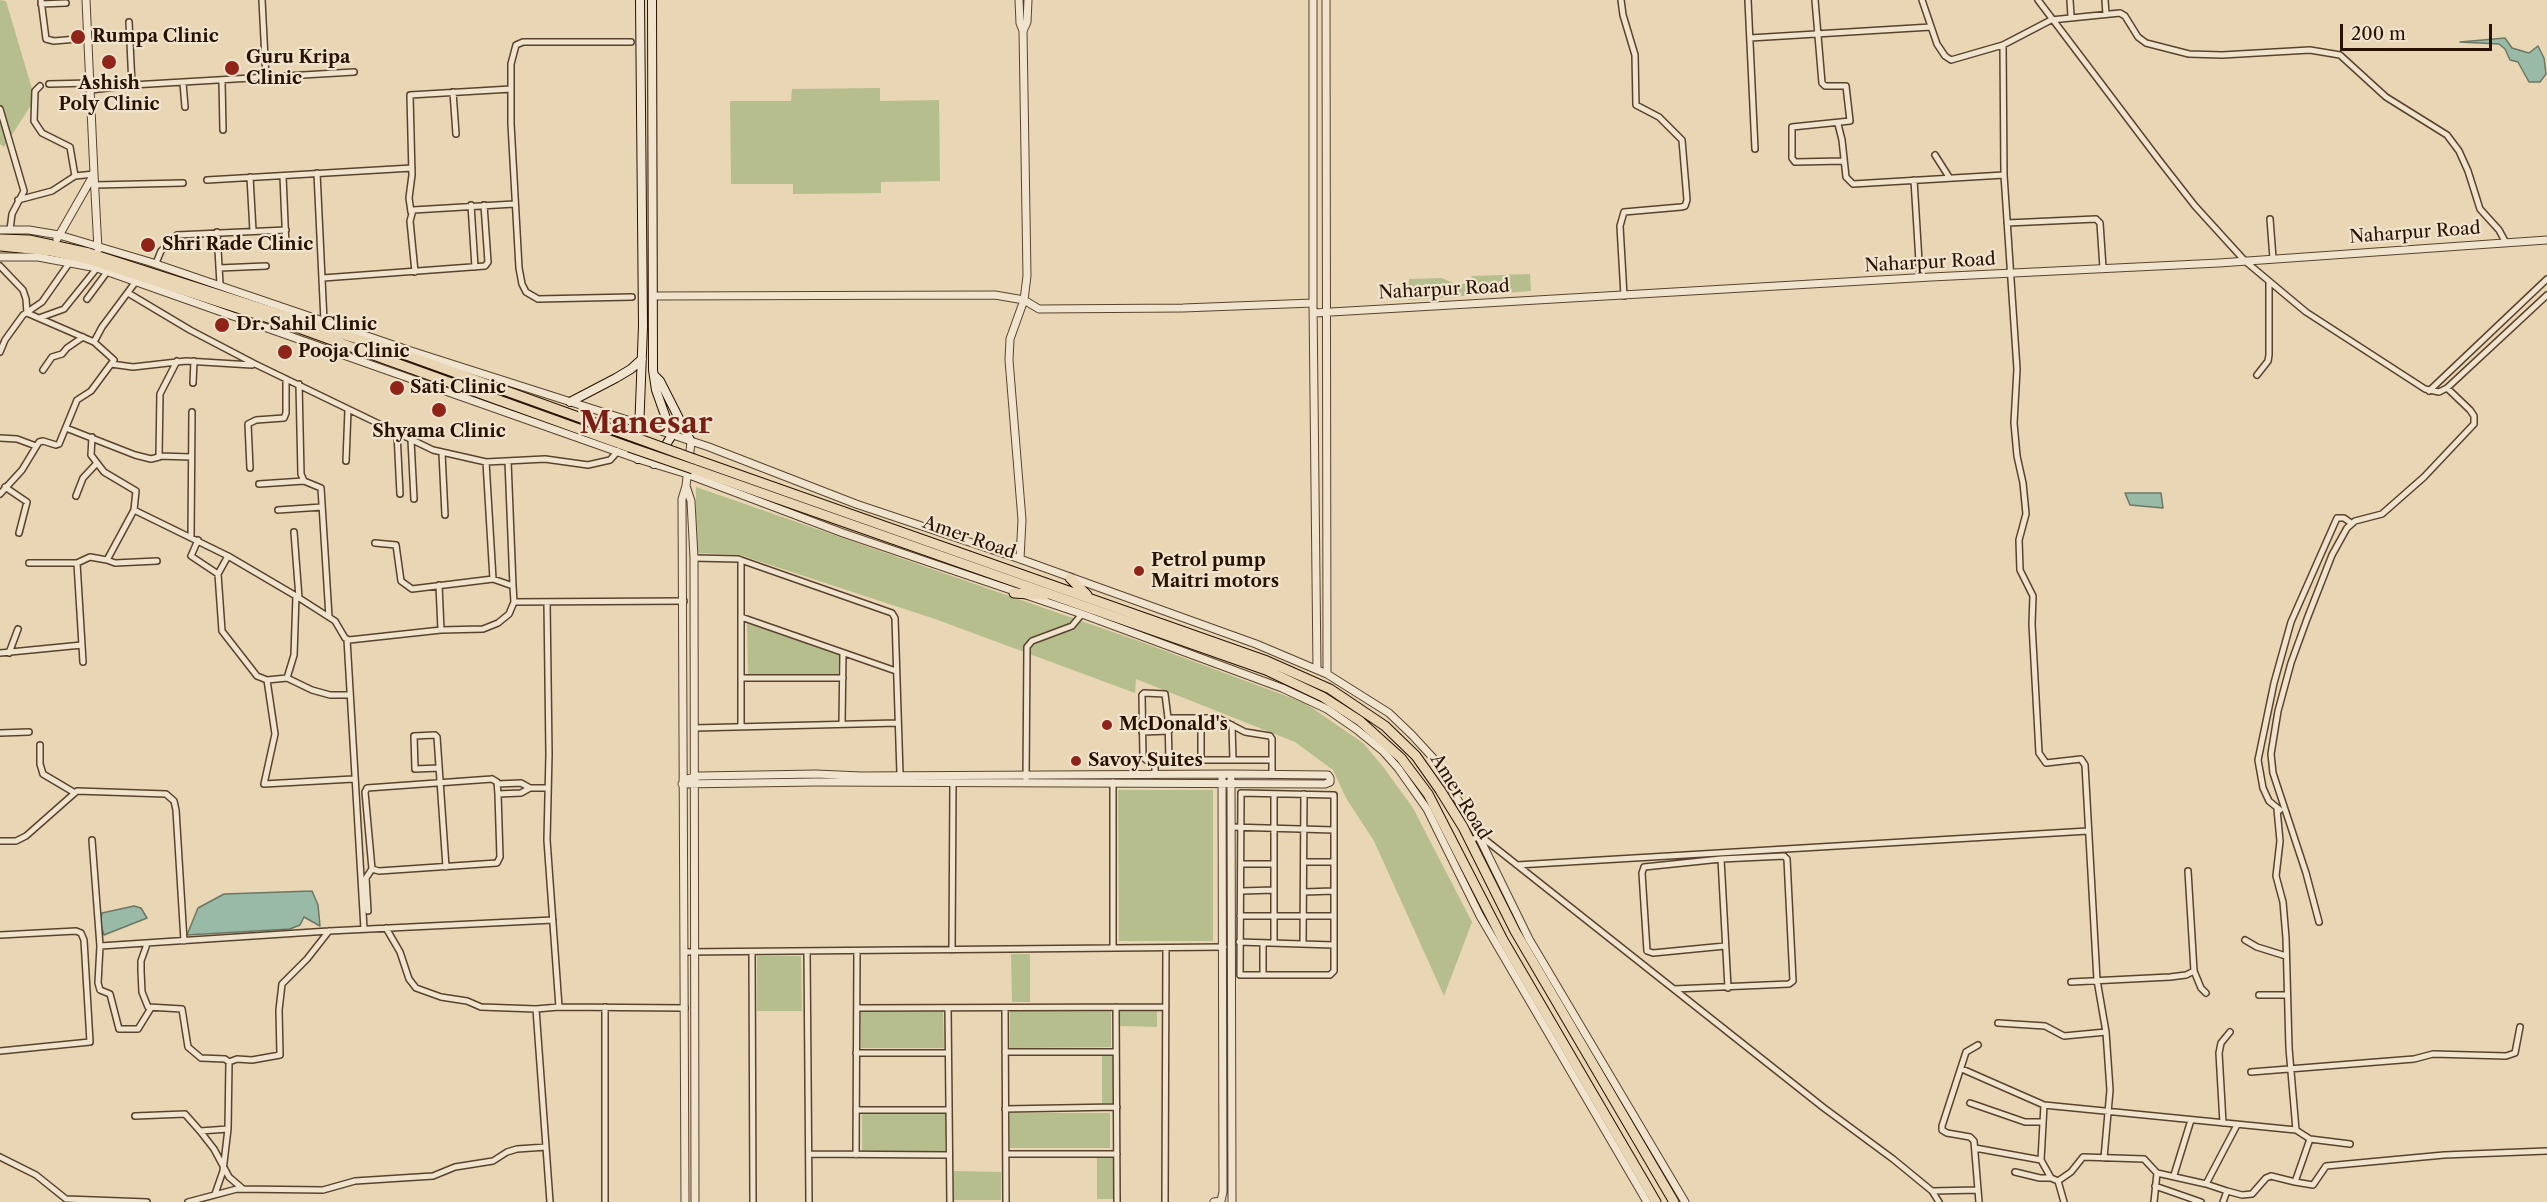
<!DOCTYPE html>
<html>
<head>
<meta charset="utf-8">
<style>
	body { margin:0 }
	#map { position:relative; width:2547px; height:1202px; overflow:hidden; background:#e8d6b5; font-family:"Libre Caslon Text",serif }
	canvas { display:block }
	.scale { position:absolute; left:2340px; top:24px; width:152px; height:27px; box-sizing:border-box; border:3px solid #291200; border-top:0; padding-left:8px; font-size:18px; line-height:21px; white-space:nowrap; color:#291200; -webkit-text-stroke:4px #f0e4cf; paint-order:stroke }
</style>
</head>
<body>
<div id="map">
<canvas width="2547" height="1202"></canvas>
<div class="scale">200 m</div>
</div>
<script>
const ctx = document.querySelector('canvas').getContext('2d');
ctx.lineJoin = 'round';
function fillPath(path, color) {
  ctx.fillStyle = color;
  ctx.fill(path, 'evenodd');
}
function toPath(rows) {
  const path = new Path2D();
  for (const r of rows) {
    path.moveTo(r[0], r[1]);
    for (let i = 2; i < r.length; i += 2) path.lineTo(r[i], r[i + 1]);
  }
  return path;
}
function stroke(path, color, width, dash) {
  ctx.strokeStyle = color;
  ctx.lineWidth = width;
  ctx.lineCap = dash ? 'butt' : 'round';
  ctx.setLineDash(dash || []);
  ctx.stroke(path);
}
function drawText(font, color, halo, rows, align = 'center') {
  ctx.font = font + ' "Libre Caslon Text",serif';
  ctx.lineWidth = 4.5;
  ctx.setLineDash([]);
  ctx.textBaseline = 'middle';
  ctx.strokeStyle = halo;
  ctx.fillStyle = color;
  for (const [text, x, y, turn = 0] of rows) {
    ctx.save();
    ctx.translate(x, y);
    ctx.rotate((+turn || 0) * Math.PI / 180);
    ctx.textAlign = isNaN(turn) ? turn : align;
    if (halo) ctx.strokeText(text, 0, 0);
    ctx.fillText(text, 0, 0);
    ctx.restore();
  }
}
const green = toPath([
	[0,0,6,1,35,99,4,147,0,144],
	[880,88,880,101,939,100,940,181,881,182,881,193,793,194,793,184,731,184,730,101,791,101,792,89],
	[1530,274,1531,291,1408,300,1409,279,1442,278,1457,285,1468,283,1472,276],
	[696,487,1136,640,1305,703,1363,743,1384,768,1413,808,1472,922,1444,996,1374,841,1346,798,1333,770,1295,742,1136,679,1135,693,935,619,740,555,696,553],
	[747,623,839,655,838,675,748,675],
	[1118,790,1213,790,1213,941,1119,941],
	[1011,954,1030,954,1030,1002,1012,1002],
	[757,956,801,956,802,1011,757,1011],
	[1119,1008,1157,1008,1157,1027,1120,1026],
	[1111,1010,1111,1047,1010,1048,1010,1011],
	[943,1011,944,1048,861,1048,861,1012],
	[1102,1054,1115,1055,1115,1103,1102,1103],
	[862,1113,946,1114,945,1151,862,1151],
	[1010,1113,1110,1113,1110,1148,1010,1148],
	[1113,1157,1113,1199,1097,1199,1097,1158],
	[954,1171,1001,1172,1001,1200,954,1200]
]);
const water = toPath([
	[2505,38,2512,48,2529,53,2538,46,2544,58,2546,74,2540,82,2529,82,2518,62,2510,60,2505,49,2499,44,2460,42,2505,38],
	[2125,493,2161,493,2163,508,2130,505,2125,493],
	[312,891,318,905,320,926,304,917,300,925,290,929,187,935,198,908,224,894,312,891],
	[134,906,141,908,147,918,104,935,100,922,102,913,134,906]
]);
const minor = toPath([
	[41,0,46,39,54,41,88,38],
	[262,0,266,78],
	[1621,0,1623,15,1635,55,1636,105,1659,117,1682,140,1687,200,1685,206,1681,207,1624,212,1620,226,1624,296],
	[1748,0,1755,149],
	[1815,0,1822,83,1825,86,1846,86,1850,121,1792,127,1792,158,1795,162,1843,161],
	[1922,0,1937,44,1945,56,1951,60,2003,45,2051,20,2120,13,2125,16,2138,37,2146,43,2189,54,2222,55,2310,50,2340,55,2386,97,2447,135,2459,151,2468,171,2480,209,2499,230,2506,243],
	[2038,0,2159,160,2195,206,2245,261,2306,312,2425,389,2439,392,2447,388,2547,295],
	[2070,0,2071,16],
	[2105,0,2106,14],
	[41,4,66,3],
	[129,22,132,85],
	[1750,38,1931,27],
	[631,42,523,42,516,45,511,64,511,124,519,268,522,284,526,292,538,299,632,297],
	[2003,45,2004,175,2017,369,2014,423,2017,456,2023,483,2026,514,2019,540,2020,570,2033,596,2032,624,2039,753,2046,763,2081,759,2085,765,2097,980,2106,1032,2110,1090,2104,1158],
	[222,81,223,130],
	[183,83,185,107],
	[49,84,91,83],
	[40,86,35,91,34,121,42,133,70,147,75,176],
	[91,90,132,85,354,72],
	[453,92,456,134],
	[0,109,24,191,12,214,10,230],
	[1838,124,1842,140,1846,177,1853,184,2004,175],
	[1935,155,1949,177],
	[317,173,324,321],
	[283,176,286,247],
	[250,177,253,231],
	[207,180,412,168],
	[1914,180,1920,278],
	[95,185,183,183],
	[18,200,52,191,75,176,94,174],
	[471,205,475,267],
	[411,212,409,198,412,175,410,95,511,89],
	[2270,219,2273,258],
	[2007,223,2096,219,2100,223,2103,268],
	[217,232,220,284],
	[156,263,161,251,177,235,286,230],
	[0,266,23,290,26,299,27,313],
	[219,268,266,266],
	[415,272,410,221,413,210,514,204],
	[323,278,485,266,488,262,484,205],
	[128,293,190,330,255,364,433,450,486,462,545,459,588,465,610,460,618,451],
	[87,299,107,272],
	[39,318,64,309,97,268],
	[94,342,102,327,137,280],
	[0,352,5,340,23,315,42,302,70,262],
	[177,361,160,394,159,456,191,457],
	[111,364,133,367,186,361,252,365],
	[43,370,52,357,62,354,67,348,83,337],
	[2257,375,2268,361,2269,355,2269,283],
	[193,383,194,361],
	[299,384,301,474,304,481,321,488,329,617],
	[2429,391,2547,279],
	[66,428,135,455,151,459,159,457],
	[397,433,400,494],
	[92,437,91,455,104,472,136,491,134,510],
	[0,438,17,439,36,446],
	[411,440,414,499],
	[442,453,445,515],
	[346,461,348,410],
	[250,468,248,424,256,420,284,418,286,413,286,379],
	[259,484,304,481],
	[5,487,27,502,19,533],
	[0,494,22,470,39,442,43,441,56,445,59,444,77,400,91,391,114,360,94,342,27,313],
	[76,496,83,478,97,463],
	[278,510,322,507],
	[294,532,299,598],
	[191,537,192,412],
	[198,540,191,556,218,574,222,631,257,676,267,680,275,734,264,784,353,779],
	[375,543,396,545,401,581,412,589,493,579,486,462],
	[694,558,738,559,892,613,895,618,900,774],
	[107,560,115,563,157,561],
	[29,563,77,563,90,557,107,560,134,510,228,556,296,596,335,621,345,638,349,640,441,630,439,585],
	[77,563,83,662],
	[218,574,228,556],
	[493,579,513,586,508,461],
	[513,586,514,602],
	[547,602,549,754,547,840,559,1007],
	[741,617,896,671],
	[441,630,483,629,498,623,509,614,514,602,684,601],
	[347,639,364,929],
	[0,653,82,645],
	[9,653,18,629],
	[287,678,294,655,296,596],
	[741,678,843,678],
	[267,680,287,678,312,690,330,695,348,695],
	[1168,718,1169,760],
	[1201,718,1201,760],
	[842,723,843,653],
	[1232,725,1233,760],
	[741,726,741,560],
	[694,728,897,723],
	[1142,732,1169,731],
	[0,733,29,732],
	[40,745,40,764,43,774,75,793],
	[1155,760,1272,760],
	[439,768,415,769,414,736,435,735,437,737,446,867],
	[1155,775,1155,760,1146,760,1143,757,1142,695,1144,693,1165,694,1168,718,1218,718,1245,732,1270,736,1272,739,1272,775],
	[492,779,497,782,498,794,500,857,497,863,379,871,372,869,365,792,367,788,492,779],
	[1026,779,1027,647,1032,641,1072,626,1082,614],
	[1113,782,1113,948],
	[497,784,521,783,530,788,548,788],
	[1241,793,1334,795,1334,971,1330,975,1240,975,1241,793],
	[498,794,521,793,530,788],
	[1274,794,1274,943],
	[2277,809,2280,841,2276,876,2283,902,2286,938,2289,1048,2296,1130,2310,1139],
	[2280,810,2269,801,2263,788,2258,760,2274,683,2291,622,2337,518,2344,518,2351,523],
	[1231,827,1334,830],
	[92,840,100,946],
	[1470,840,1479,837,1483,838,1824,1108,1893,1159,1932,1191,1939,1202],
	[0,841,16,841,26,836,77,791,166,794,174,801,176,810,184,941],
	[1721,859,1728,988],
	[1304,862,1333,862],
	[1241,864,1274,864],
	[1517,865,2088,831],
	[2188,871,2194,971],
	[1241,891,1274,890],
	[1304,892,1333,891],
	[368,911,366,878,372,869],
	[1240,916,1332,916],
	[2319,922,2306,873,2273,773,2271,754,2278,711,2291,663,2307,619,2332,555,2347,528,2355,521,2382,514,2424,477,2474,424,2474,416,2470,410,2447,388],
	[386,928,400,952,409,979,416,988,441,997,467,1001,481,1007,536,1009],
	[0,935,76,931,81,933,84,940,90,1042,0,1051],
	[2245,940,2257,947,2286,956],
	[1239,942,1333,945],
	[1263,943,1263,975],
	[147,944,141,961,141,971,142,992,148,1007,182,1009,188,1047,201,1058,225,1059,229,1062,237,1059,252,1060,280,1055,279,1010,282,984,307,959,329,931],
	[1303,944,1304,794],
	[952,950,953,784],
	[807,951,809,1202],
	[685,952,1224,947],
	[752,952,753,1202],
	[2071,982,2170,977,2186,975,2194,971,2201,988,2206,993],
	[1674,989,1789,984,1793,981,1787,859,1784,856,1721,859,1644,867,1642,873,1647,951,1653,953,1725,946],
	[2259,995,2286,995],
	[605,1007,605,1202],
	[1116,1007,1117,1202],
	[151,1008,138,1029,119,1029,110,994,100,990,98,983,100,946,329,931,553,920],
	[857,1008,1166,1007],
	[948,1008,950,1202],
	[1005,1008,1006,1202],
	[1998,1023,2045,1026,2064,1036,2106,1032],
	[1978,1045,1966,1052,1942,1126,1942,1130,1947,1133,1970,1137,1974,1141,1979,1202],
	[1005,1052,1116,1052],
	[856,1053,948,1053],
	[1962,1069,2044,1105,2041,1160,2051,1178,2058,1181,2064,1202],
	[2251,1072,2414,1059,2433,1054,2506,1056,2515,1053,2520,1027],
	[1970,1103,2025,1122,2043,1122],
	[2044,1105,2296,1130],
	[1005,1109,1117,1107],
	[856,1110,949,1110],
	[135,1116,185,1114,200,1131,228,1129,229,1062],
	[2223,1123,2219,1053,2221,1043,2230,1032],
	[200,1131,214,1149,229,1177,243,1189],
	[1975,1148,2041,1160],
	[809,1154,949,1155],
	[1006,1154,1117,1154],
	[856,1155,857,951],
	[0,1157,36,1175,66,1199,147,1202],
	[2015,1172,2040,1178,2051,1178],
	[2174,1175,2191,1120],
	[2058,1181,2071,1172,2083,1157,2144,1159,2157,1173],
	[2295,1182,2313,1185,2326,1166,2444,1155,2547,1151],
	[2206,1184,2227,1191],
	[2155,1186,2201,1202],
	[1932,1191,1978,1190],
	[215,1194,223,1171,228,1129],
	[188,1202,237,1189,323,1190,355,1181,433,1176,455,1167,493,1161,507,1152,517,1149,546,1147],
	[550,1202,536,1009,559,1007,685,1008],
	[1165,1202,1166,948],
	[2154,1202,2157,1173,2206,1184,2237,1125],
	[2223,1202,2227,1191,2242,1195,2252,1194,2266,1178,2271,1176,2295,1182,2310,1139,2350,1144]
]);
const tertiary = toPath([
	[1019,0,1020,23,1023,31],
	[1313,0,1313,303,1317,669],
	[1326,0,1327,674],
	[94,174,98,249],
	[0,230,29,230,59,235,150,262,411,351,640,424,709,447,856,504,1020,559,1256,644,1327,674,1389,713,1412,735,1435,760,1479,837,1529,939,1685,1202],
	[57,239,94,174,86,0],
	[0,257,38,257,97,268,638,459,684,473,843,533,1082,614,1282,688,1327,709,1356,729,1383,751,1398,768,1427,809,1480,916,1647,1202],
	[654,296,995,295,1024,300,1039,309,1183,308,1313,303],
	[1314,313,1931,277,2219,263,2547,240],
	[686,486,691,501,694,558,695,1202],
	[1020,559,1022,520,1009,360,1010,339,1024,300,1027,276,1023,31,1027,22,1028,0],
	[1231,780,1232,1202],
	[682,784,816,782,1325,784,1330,782,1330,778,1328,775,1231,774,861,776,816,774,699,776,683,780],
	[685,1202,682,499,686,486,691,442],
	[1214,1202,1221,1201,1223,1192,1222,778]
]);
const secondary = toPath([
	[652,0,653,370,656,390,672,435,654,464],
	[654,375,660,381,691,442],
	[570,402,616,378,631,369,642,359],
	[638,459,643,326,640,0]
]);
const trunk = toPath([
	[0,239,29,240,89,253,398,352,631,436],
	[0,246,51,251,87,259,293,326,629,447],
	[694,459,1267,661,1330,689,1385,726,1416,756,1440,790,1463,827,1515,931,1674,1202],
	[693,469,1266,670,1323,697,1360,721,1401,758,1428,794,1503,940,1656,1202],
	[1070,578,1087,595],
	[1014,593,1045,595]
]);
const trunkBridge = toPath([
	[631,436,694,459],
	[629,447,693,469]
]);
const markers = [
	[78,37,8,"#8f2418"],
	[109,62,8,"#8f2418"],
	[232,68,8,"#8f2418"],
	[148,245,8,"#8f2418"],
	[222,325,8,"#8f2418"],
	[285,352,8,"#8f2418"],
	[397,388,8,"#8f2418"],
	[439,410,8,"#8f2418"],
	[1139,571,6,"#8f2418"],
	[1107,725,6,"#8f2418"],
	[1076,761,6,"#8f2418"]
];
const poiNames = [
	["Rumpa Clinic",92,37],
	["Guru Kripa",246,58],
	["Clinic",246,79],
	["Ashish",109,84,"center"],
	["Poly Clinic",109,105,"center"],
	["Shri Rade Clinic",162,245],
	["Dr. Sahil Clinic",236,325],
	["Pooja Clinic",298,352],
	["Sati Clinic",410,388],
	["Shyama Clinic",439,432,"center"],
	["Petrol pump",1151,561],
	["Maitri motors",1151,582],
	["McDonald's",1119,725],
	["Savoy Suites",1088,761]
];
const streetNames = [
	["Naharpur Road",2415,233,-4],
	["Naharpur Road",1930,263,-3],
	["Naharpur Road",1444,290,-3],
	["Amer Road",969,538,19],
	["Amer Road",1460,797,58]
];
const townNames = [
	["Manesar",646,424]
];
fillPath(green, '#b6be8d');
fillPath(water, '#98baa7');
stroke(water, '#6c7764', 1.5);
stroke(minor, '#59432d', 8);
stroke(tertiary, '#59432d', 9);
stroke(secondary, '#291200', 10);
stroke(trunk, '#291200', 11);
stroke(minor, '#f0e4cf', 5);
stroke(tertiary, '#f0e4cf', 7);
stroke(secondary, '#f0e4cf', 8);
stroke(trunk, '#e8d6b5', 9);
stroke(trunkBridge, '#291200', 11, []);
stroke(trunkBridge, '#e8d6b5', 9);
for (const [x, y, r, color] of markers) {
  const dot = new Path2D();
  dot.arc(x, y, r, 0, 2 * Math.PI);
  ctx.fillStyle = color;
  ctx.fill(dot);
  stroke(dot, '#f0e4cf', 2);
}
drawText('bold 18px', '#291200', '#f0e4cf', poiNames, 'left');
drawText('18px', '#291200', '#f0e4cf', streetNames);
drawText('bold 30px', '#7a1f14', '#f0e4cf', townNames);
</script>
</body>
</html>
